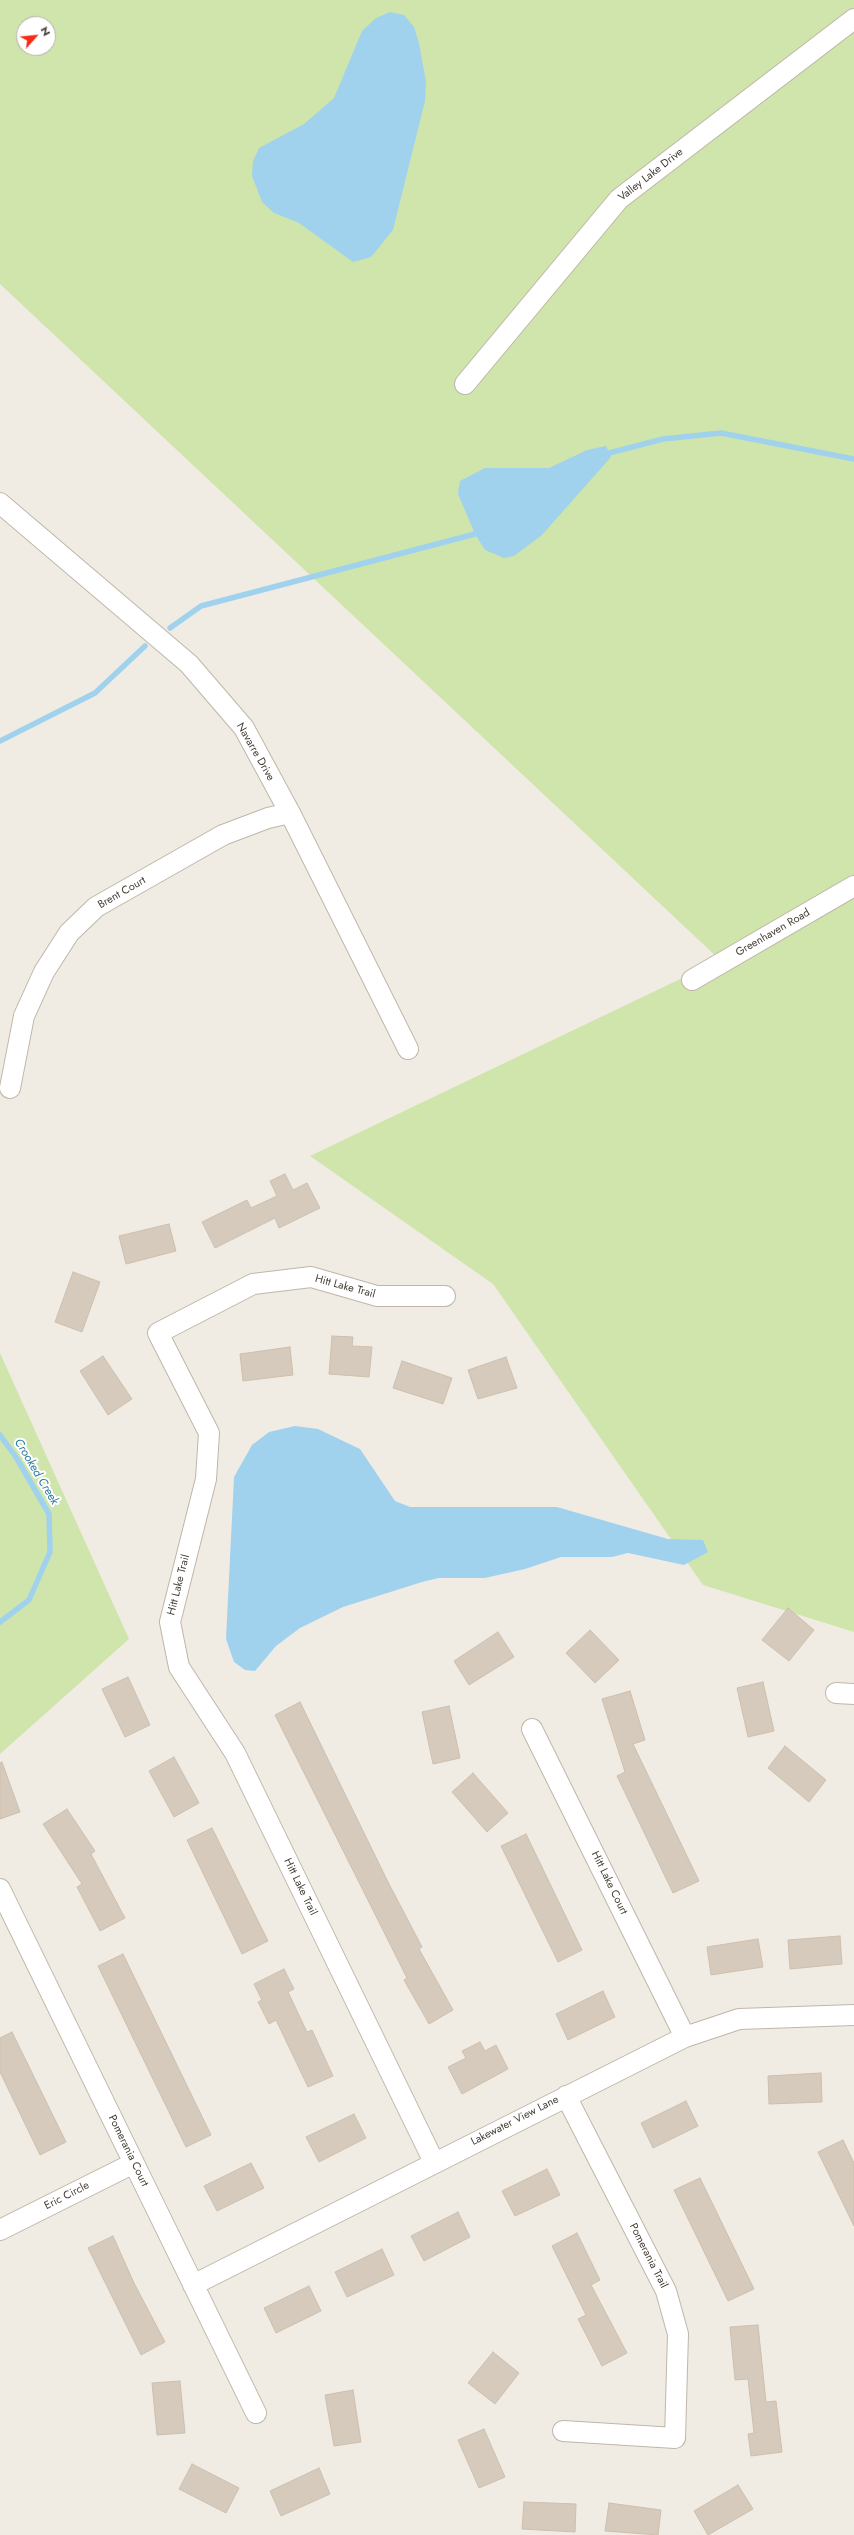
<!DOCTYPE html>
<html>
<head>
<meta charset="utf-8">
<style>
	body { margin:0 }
	#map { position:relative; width:854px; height:2535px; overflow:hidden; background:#f1ece3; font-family:Jost,sans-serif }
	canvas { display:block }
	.north { position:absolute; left:16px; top:16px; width:40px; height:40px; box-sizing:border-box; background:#fff; border:1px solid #b4b1ae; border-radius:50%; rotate:63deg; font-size:11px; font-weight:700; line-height:16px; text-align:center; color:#433c34 }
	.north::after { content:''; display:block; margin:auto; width:14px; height:18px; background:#f62c16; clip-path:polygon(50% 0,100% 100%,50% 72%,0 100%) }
</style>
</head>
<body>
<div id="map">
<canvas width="854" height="2535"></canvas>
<div class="north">N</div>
</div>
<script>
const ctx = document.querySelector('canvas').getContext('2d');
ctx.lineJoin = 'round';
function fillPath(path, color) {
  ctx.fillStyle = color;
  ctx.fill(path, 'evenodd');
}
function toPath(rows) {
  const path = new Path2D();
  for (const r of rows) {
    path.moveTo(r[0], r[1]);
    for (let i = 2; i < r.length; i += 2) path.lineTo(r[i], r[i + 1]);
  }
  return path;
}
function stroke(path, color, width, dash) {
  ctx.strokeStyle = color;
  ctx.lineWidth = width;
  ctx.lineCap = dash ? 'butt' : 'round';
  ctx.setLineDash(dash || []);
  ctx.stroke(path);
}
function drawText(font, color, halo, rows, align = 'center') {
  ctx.font = font + ' Jost,sans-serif';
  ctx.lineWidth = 4;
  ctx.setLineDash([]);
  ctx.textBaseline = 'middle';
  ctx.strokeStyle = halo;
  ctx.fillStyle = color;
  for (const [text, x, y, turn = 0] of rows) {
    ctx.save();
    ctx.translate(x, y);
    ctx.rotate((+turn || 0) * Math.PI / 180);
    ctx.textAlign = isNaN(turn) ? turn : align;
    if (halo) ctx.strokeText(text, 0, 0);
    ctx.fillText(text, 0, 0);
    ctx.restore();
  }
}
const green = toPath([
	[0,0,854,0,854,1632,703,1585,493,1284,310,1156,720,960,0,284],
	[24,24,48,24,48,48,24,48],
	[0,1353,129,1639,0,1754]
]);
const water = toPath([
	[390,12,404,15,414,27,419,43,426,82,425,101,393,230,371,257,353,262,299,223,274,213,262,202,252,176,253,161,259,148,304,124,334,98,362,31,376,18],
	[606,446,611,457,542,535,514,556,504,558,485,550,475,534,458,494,460,481,485,468,549,468,587,450],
	[295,1426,318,1429,360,1449,395,1501,410,1507,557,1507,668,1539,703,1540,708,1552,684,1565,628,1553,612,1557,561,1557,525,1569,485,1578,439,1578,422,1582,343,1607,300,1628,276,1646,255,1671,245,1670,234,1662,226,1639,234,1477,252,1445,269,1432]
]);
const stream = toPath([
	[609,453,663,439,721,433,854,459],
	[170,628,201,606,475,534],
	[0,741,95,693,145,646],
	[0,1435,16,1457,49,1514,50,1552,29,1600,0,1622]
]);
const building = toPath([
	[285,1174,293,1190,307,1183,320,1208,279,1228,275,1218,215,1248,202,1222,247,1200,251,1208,277,1196,270,1181,285,1174],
	[169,1224,176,1251,126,1264,119,1236,169,1224],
	[73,1272,100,1282,82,1332,55,1322,73,1272],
	[332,1336,353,1337,352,1346,372,1347,369,1377,329,1374,332,1336],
	[290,1347,293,1375,243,1381,240,1354,290,1347],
	[103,1356,132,1399,108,1415,80,1371,103,1356],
	[506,1357,517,1388,478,1399,468,1370,506,1357],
	[402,1361,452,1378,443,1404,393,1388,402,1361],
	[788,1608,814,1630,789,1661,762,1640,788,1608],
	[590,1630,619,1660,595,1683,566,1653,590,1630],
	[498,1632,514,1657,469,1685,454,1661,498,1632],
	[128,1677,150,1725,125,1737,102,1689,128,1677],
	[763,1682,774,1731,748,1737,737,1688,763,1682],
	[630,1691,645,1740,633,1744,699,1881,673,1893,617,1776,625,1772,602,1699,630,1691],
	[300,1702,388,1882,422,1947,419,1949,453,2010,429,2024,404,1980,407,1978,275,1715,300,1702],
	[449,1706,460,1758,433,1764,422,1712,449,1706],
	[785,1746,826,1780,809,1802,768,1768,785,1746],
	[174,1757,199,1803,174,1817,149,1771,174,1757],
	[2,1762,20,1812,0,1819,0,1763,2,1762],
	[473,1773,508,1813,487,1832,452,1792,473,1773],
	[67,1809,95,1851,91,1854,125,1918,100,1931,77,1887,82,1884,43,1824,67,1809],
	[212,1828,268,1941,242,1954,187,1840,212,1828],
	[526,1834,582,1950,558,1962,501,1846,526,1834],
	[840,1936,842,1964,790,1969,788,1940,840,1936],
	[758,1939,763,1967,711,1975,707,1947,758,1939],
	[123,1954,211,2135,186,2147,98,1966,123,1954],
	[284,1969,294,1989,288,1992,307,2032,312,2030,333,2076,308,2087,276,2020,269,2024,258,2002,262,2000,254,1984,284,1969],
	[603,1991,615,2017,568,2040,556,2014,603,1991],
	[12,2032,66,2142,40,2155,0,2072,0,2038,12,2032],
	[480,2042,485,2051,496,2045,508,2069,462,2094,448,2067,466,2058,462,2051,480,2042],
	[821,2073,822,2102,769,2104,768,2076,821,2073],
	[686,2101,698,2126,653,2148,641,2123,686,2101],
	[354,2114,366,2138,319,2162,306,2137,354,2114],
	[843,2140,854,2163,854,2226,818,2152,843,2140],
	[251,2163,264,2188,217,2211,204,2186,251,2163],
	[547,2169,560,2195,515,2216,502,2191,547,2169],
	[700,2178,754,2289,728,2301,674,2190,700,2178],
	[458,2212,470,2237,424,2261,411,2236,458,2212],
	[577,2233,600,2280,591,2285,627,2353,602,2366,578,2319,586,2315,552,2246,577,2233],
	[113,2236,134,2283,165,2342,141,2355,88,2248,113,2236],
	[382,2249,394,2275,347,2297,335,2272,382,2249],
	[309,2286,321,2311,276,2333,264,2308,309,2286],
	[758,2325,766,2402,776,2401,782,2452,751,2456,748,2434,754,2433,748,2379,735,2380,730,2327,758,2325],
	[493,2352,519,2373,495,2404,468,2383,493,2352],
	[180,2381,185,2433,157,2435,152,2383,180,2381],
	[353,2390,361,2442,334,2446,325,2395,353,2390],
	[484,2429,505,2477,479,2488,458,2440,484,2429],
	[192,2464,239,2488,226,2513,179,2489,192,2464],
	[319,2468,330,2494,281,2516,270,2491,319,2468],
	[738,2485,753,2509,708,2535,694,2511,738,2485],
	[524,2502,576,2504,575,2532,522,2529,524,2502],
	[609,2503,661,2510,658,2535,605,2531,609,2503]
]);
const street = toPath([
	[465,384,619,199,854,19],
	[0,503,189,664,244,728,290,813,408,1049],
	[692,980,854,886],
	[10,1088,24,1016,44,972,69,933,96,907,223,835,268,818,290,813],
	[836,1693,854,1694],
	[532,1729,685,2037],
	[0,1889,256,2413],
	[434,2162,235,1753,179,1667,170,1622,206,1479,209,1433,158,1333,253,1284,311,1277,377,1296,445,1296],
	[0,2230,134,2163],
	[193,2285,685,2037,739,2019,854,2015],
	[563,2431,675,2438,678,2334,666,2291,566,2096]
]);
const streetNames = [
	["Valley Lake Drive",651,175,-38],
	["Navarre Drive",255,752,60],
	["Brent Court",122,893,-30],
	["Greenhaven Road",773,933,-30],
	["Hitt Lake Trail",345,1287,15],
	["Hitt Lake Trail",179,1585,-76],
	["Hitt Lake Court",609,1883,64],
	["Hitt Lake Trail",300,1887,64],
	["Lakewater View Lane",515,2121,-27],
	["Pomerania Court",128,2151,64],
	["Eric Circle",67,2196,-27],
	["Pomerania Trail",648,2256,63]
];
const waterNames = [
	["Crooked Creek",36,1472,59]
];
fillPath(green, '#cfe5ac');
fillPath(water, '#a0d2ee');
stroke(stream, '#a0d2ee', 5.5);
fillPath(building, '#d6cabc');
stroke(building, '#cdbfad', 1);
stroke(street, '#bfb6a9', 22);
stroke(street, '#fff', 20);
drawText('11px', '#433c34', '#fff', streetNames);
drawText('italic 12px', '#2e79a4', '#fff', waterNames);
</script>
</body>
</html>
